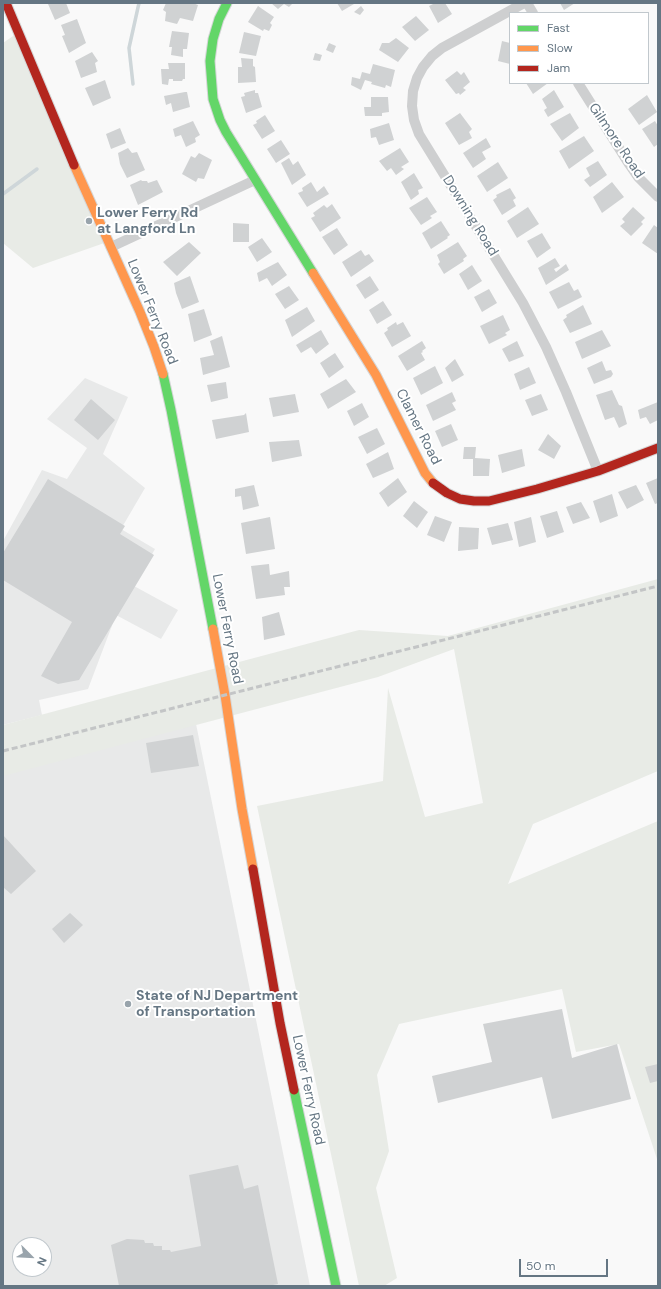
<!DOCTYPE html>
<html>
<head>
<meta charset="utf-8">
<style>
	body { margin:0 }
	#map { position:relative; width:661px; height:1289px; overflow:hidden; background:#f9f9f9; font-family:"DM Sans",sans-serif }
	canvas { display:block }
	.frame { position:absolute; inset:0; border:4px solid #657683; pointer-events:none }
	.legend { position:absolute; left:509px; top:12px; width:140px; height:72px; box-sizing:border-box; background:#fff; border:1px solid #c1c8cd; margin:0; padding:5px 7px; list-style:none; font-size:12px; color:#657683 }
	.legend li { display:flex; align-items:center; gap:8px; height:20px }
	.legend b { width:20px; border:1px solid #c1c8cd }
	.north { position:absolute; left:12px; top:1237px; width:40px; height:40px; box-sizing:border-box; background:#fff; border:1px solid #c1c8cd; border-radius:50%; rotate:114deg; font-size:11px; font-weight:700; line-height:16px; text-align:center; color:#657683 }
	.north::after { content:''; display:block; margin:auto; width:14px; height:18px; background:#99a4ac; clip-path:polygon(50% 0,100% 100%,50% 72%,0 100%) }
	.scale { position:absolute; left:519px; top:1259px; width:89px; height:18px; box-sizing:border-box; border:2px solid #657683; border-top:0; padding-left:5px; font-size:12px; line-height:14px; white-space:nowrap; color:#657683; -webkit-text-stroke:3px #fff; paint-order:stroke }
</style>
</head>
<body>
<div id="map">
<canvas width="661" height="1289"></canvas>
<div class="frame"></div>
<ul class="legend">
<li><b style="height:5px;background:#63d668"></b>Fast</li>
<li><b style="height:5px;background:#ff974d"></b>Slow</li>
<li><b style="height:5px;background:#b3261e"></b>Jam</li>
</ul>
<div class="north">N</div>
<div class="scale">50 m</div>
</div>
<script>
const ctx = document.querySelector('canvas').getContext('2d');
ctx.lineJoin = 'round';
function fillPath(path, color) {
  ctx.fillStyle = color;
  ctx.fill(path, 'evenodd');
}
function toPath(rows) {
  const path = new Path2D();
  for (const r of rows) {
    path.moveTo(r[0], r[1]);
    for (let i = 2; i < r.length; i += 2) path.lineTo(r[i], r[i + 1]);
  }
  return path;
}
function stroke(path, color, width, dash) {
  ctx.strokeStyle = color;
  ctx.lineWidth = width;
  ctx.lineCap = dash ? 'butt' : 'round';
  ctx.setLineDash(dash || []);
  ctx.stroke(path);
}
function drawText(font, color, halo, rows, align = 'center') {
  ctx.font = font + ' "DM Sans",sans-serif';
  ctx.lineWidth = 4;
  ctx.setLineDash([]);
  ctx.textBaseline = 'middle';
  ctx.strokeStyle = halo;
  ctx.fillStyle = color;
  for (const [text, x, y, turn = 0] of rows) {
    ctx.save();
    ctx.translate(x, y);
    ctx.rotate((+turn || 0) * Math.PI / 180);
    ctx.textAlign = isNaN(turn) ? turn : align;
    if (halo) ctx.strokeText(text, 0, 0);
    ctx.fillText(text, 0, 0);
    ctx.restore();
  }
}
const built = toPath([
	[85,378,128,397,103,454,145,488,121,529,155,549,134,586,178,610,161,639,116,615,88,689,39,700,42,715,3,725,3,541,42,470,67,479,87,448,47,419],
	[194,714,310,1286,3,1286,3,763],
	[20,1245,44,1245,44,1269,20,1269]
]);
const green = toPath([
	[16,34,110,241,33,268,3,243,3,43],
	[658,579,658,771,533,824,508,884,658,821,658,1162,619,1044,576,1052,562,989,399,1024,377,1075,389,1151,376,1188,397,1278,384,1286,359,1286,257,806,383,781,388,688,425,817,483,803,454,649,378,677,3,776,3,725,359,630,448,636]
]);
const stream = toPath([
	[133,84,129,48,139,3],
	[3,194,37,169]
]);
const building = toPath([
	[51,3,66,3,70,13,55,20,48,4],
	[166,3,173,4,173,3,193,3,198,5,193,21,180,18,177,24,165,21,166,12,163,10],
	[271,3,293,3,289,7,284,4,278,9],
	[337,3,354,3,354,4,342,11],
	[435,3,445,3,452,14,438,23,429,6],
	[560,3,575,3,564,10],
	[258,6,274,17,270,23,272,25,269,31,264,29,263,31,248,22],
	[361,6,364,10,360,15,354,12],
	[416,16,429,30,415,41,402,27],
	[77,19,86,43,69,53,62,36,65,35,61,25],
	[172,31,189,33,187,49,183,49,183,57,171,55,172,47,169,47],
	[244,32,261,36,256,56,239,53],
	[396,38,409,48,398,62,379,50,382,43,389,43],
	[502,41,510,43,510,64,498,61],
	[329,43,336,46,333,53,326,50],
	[92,52,98,61,95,63,97,72,81,78,75,61],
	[315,53,322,55,320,61,313,60],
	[241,58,253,59,253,66,255,67,256,82,238,83,238,67,242,67],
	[168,63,185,63,185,79,183,79,182,81,173,81,173,79,169,79,168,85,162,84,161,69,169,69],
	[373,64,395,70,391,87,386,85,385,88,371,84,372,82,365,80,361,90,351,85,352,77,360,79,362,72,370,74],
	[457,71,461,75,464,72,470,82,463,88,466,90,460,95,459,93,456,94,445,80],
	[105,80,111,98,93,106,85,88],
	[526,83,548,83,533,94],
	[255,90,255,93,258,93,262,107,246,113,241,97,245,96,244,93],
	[554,90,564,107,548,117,544,110,547,108,542,99],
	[185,92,187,92,190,107,173,112,171,103,166,105,164,96],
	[647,95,657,112,639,125,628,109],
	[371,97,388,97,389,112,382,113,382,116,365,116,364,107,371,107],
	[460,113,472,129,469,132,472,138,459,145,445,123],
	[570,113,579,128,562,141,550,124],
	[265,115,275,131,262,139,253,125,257,123,256,121],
	[193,121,200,135,195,138,196,142,186,147,181,135,175,137,173,129],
	[655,121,658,126,658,144,654,147,642,129],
	[389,123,394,140,379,145,376,137,371,138,370,129],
	[120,128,126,143,111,149,106,134],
	[584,136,594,151,569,169,559,151],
	[486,138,491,147,482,152,486,159,473,168,463,153],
	[281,140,290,154,276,163,267,149],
	[128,148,132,153,137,152,145,170,127,178,120,164,118,153],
	[400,148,409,162,401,167,404,169,396,175,391,168,387,171,379,161],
	[199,153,212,160,204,179,198,178,196,182,182,174,191,156,195,158],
	[289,158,293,165,298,161,306,175,292,185,281,163],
	[598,161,607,175,590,187,584,180,590,176,586,168],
	[498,162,508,178,487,192,477,176],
	[414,173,423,188,418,190,419,194,411,200,401,182],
	[141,180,142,181,147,181,148,183,157,180,163,192,138,205,130,185],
	[311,182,317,192,324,186,329,194,307,207,298,193,303,191,302,188],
	[612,182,624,197,602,213,593,197],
	[510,188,516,198,513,200,516,206,502,215,493,200,497,197,496,195],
	[427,197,437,212,430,216,432,218,421,225,409,208],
	[332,204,341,218,320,232,311,218,315,216,313,213,324,205,327,208],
	[528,207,539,224,517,238,507,221],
	[633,207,645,218,641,222,643,224,631,236,620,226,625,222,622,219],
	[441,221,450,235,447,237,448,238,431,249,422,233],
	[233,223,249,224,249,242,233,242],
	[654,225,658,228,658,254,642,243],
	[337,228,348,245,334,255,322,237],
	[542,233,551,248,537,258,527,241],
	[262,238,272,252,257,262,248,247],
	[189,242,201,253,177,276,163,262],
	[458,242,467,256,463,259,464,261,444,274,438,264,440,262,437,255],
	[361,250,365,256,369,254,374,261,351,277,342,262],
	[555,258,560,266,554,269,556,272,566,264,569,270,546,285,538,268],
	[278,262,287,275,272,286,267,278,259,282,257,273],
	[472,265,482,281,468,290,459,274],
	[190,276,199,302,182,309,176,293,174,283],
	[370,276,379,290,365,299,356,285],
	[569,282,574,291,578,289,582,297,558,309,549,292],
	[289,286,299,300,285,309,275,294],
	[489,289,497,303,482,312,474,297],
	[383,301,392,315,377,324,369,310],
	[583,305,592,324,570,333,563,320,567,317,566,315],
	[307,307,315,321,292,337,285,320],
	[204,309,212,335,194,342,188,314],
	[503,315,510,330,505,333,507,335,489,344,480,326],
	[396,322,397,325,403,322,411,336,392,347,384,333,388,330,387,328],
	[321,330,329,344,316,354,311,347,301,353,296,345],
	[602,330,611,346,582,359,575,342],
	[222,336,230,367,203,375,200,358,214,355,210,341],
	[422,341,426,348,422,351,423,352,421,353,425,360,407,371,398,356],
	[517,341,524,356,509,362,502,349],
	[335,353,344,367,329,378,320,363],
	[455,359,464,375,452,382,445,368],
	[602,361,606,371,611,370,613,374,611,377,594,384,587,368],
	[435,366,443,383,421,395,413,378],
	[529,367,536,383,520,390,514,374],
	[346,379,356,392,328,409,320,394],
	[226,382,228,398,211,402,207,385],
	[612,390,619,405,622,406,627,424,619,428,614,417,605,420,596,395],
	[452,392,456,401,452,403,456,410,433,421,426,405],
	[295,394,299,412,273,417,269,398],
	[541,394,548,410,532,416,525,400],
	[91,399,115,420,98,440,74,420],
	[658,402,658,420,650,424,646,417,640,419,638,410],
	[362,403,369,417,354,426,347,411],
	[246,413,249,432,216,439,212,420,244,415],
	[451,424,458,440,442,447,435,431],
	[377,428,385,444,367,454,358,437],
	[548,434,561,446,554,459,538,450],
	[299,440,302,456,272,462,269,442],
	[464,447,476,447,475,458,490,459,489,476,473,476,473,459,463,459],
	[522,449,525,466,502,473,498,455],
	[388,452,394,469,373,478,366,464],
	[398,478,407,492,388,507,379,493],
	[658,478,658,503,655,504,646,483],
	[48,479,125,526,120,534,154,555,79,680,58,684,41,676,72,622,3,580,3,553],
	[254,485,259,506,243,510,241,496,235,497,235,489],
	[636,485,644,500,627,509,618,492],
	[612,494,618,516,600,523,593,501],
	[414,501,428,512,417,528,403,516],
	[581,502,590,518,573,524,566,507],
	[557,511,564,532,547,538,540,516],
	[435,516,452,522,444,542,427,535],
	[270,517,275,549,246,554,241,523],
	[531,517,536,542,519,547,514,522],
	[508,523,513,540,492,545,487,528],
	[459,527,479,528,478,549,458,551],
	[269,564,270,575,289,571,290,587,284,587,285,595,256,599,251,566],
	[279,612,285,635,264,640,262,617],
	[193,735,199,766,151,773,146,743],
	[3,835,36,871,11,894,3,887],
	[70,913,83,925,64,943,52,929],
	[562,1009,572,1058,617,1044,631,1099,552,1119,542,1077,438,1103,432,1076,492,1062,483,1024],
	[658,1064,658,1081,650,1083,645,1067],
	[238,1165,244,1189,258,1185,278,1284,268,1286,119,1286,111,1245,127,1239,144,1240,145,1243,153,1243,154,1246,162,1246,162,1250,170,1250,171,1252,201,1246,189,1175]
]);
const street = toPath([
	[524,3,442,48,432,56,423,67,417,78,413,91,412,106,414,120,419,134,523,303,546,347,566,392,598,471],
	[527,3,533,13],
	[578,83,629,164,638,177,658,197],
	[111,247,255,180]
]);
const fast = toPath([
	[227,3,219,19,213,39,210,61,213,99,220,120,226,132,313,273],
	[163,374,171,410,213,629],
	[294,1090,336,1286]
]);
const slow = toPath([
	[74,165,140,312,154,347,163,374],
	[313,273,376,375,425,473,433,483],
	[213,629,225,695,242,809,253,869]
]);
const jam = toPath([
	[6,3,74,165],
	[433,483,447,493,460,499,474,501,489,501,537,489,598,471,658,448],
	[253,869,280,1023,294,1090]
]);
const rail = toPath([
	[3,751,658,586]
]);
const markers = [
	[89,221,4,"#99a4ac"],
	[128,1004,4,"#99a4ac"]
];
const streetNames = [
	["Gilmore Road",616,141,56],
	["Downing Road",470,216,58],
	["Lower Ferry Road",152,312,68],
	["Clamer Road",418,427,63],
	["Lower Ferry Road",227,629,79],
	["Lower Ferry Road",308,1090,78]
];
const poiNames = [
	["Lower Ferry Rd",97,213],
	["at Langford Ln",97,229],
	["State of NJ Department",136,996],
	["of Transportation",136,1012]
];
fillPath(built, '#e8e9e9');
fillPath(green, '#e8ebe6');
stroke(stream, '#ced6d9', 3.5);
fillPath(building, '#d0d2d3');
stroke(fast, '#d5d6d7', 11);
stroke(slow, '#d5d6d7', 11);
stroke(jam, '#d5d6d7', 11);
stroke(street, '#cecfd0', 10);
stroke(fast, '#63d668', 9);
stroke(slow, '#ff974d', 9);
stroke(jam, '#b3261e', 9);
stroke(rail, '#c3c5c6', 3, [6, 3]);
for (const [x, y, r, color] of markers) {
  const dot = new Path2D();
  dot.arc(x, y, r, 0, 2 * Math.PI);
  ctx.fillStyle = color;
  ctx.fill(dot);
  stroke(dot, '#fff', 1.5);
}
drawText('14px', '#657683', '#fff', streetNames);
drawText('bold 14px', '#657683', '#fff', poiNames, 'left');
</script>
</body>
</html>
